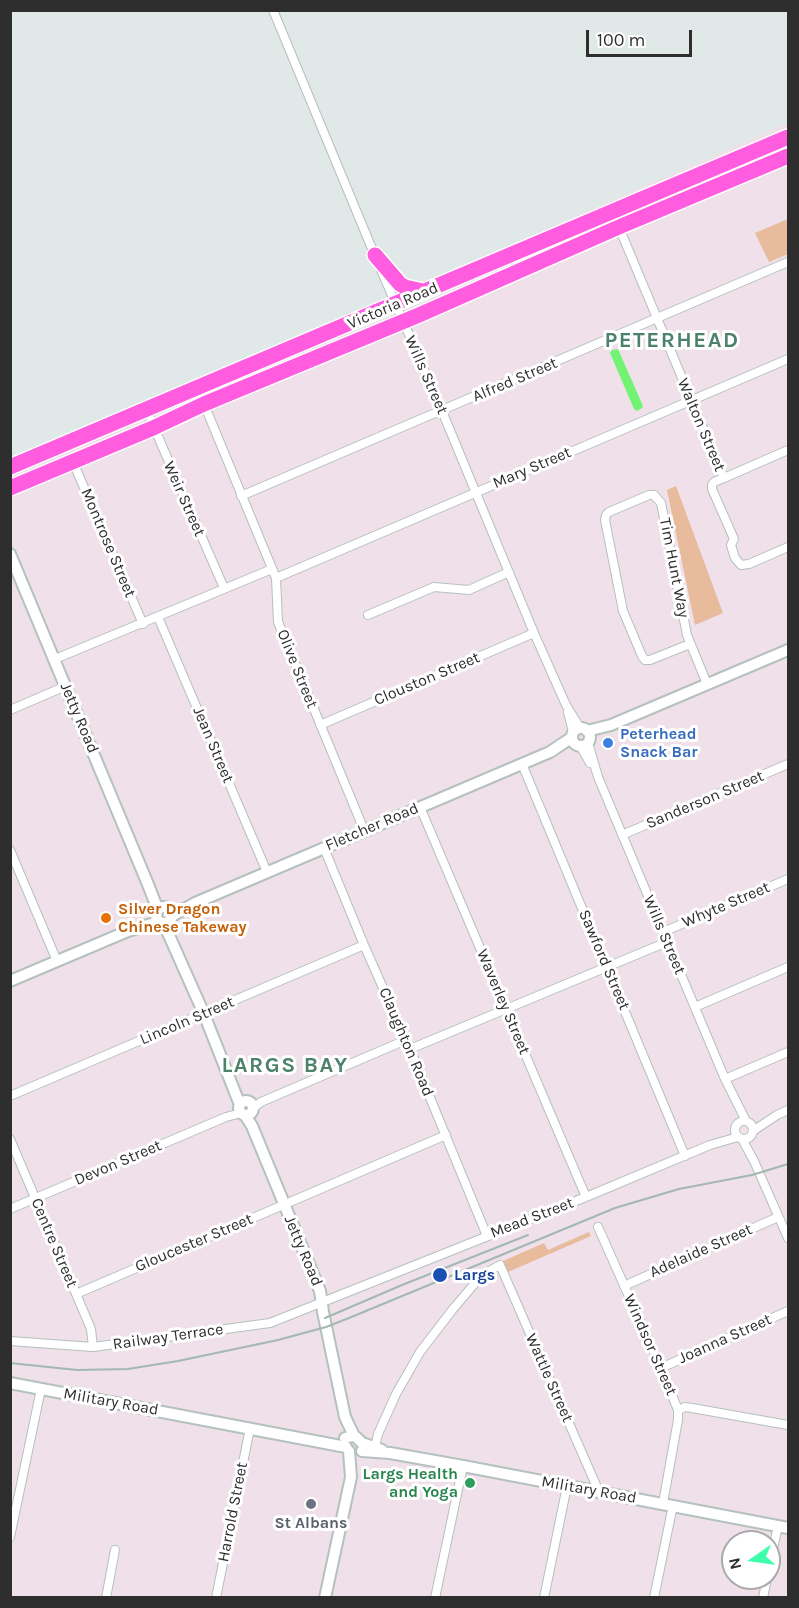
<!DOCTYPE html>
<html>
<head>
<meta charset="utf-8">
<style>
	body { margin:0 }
	#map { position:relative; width:799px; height:1608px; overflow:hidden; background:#efe0ea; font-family:Karla,sans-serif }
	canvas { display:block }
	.frame { position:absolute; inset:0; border:12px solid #2e2e2e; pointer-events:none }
	.north { position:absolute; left:721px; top:1530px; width:60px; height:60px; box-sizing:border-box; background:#fff; border:2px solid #ababab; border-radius:50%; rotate:257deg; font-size:16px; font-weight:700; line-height:24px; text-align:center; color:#2e2e2e }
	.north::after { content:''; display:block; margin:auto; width:21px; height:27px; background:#3effac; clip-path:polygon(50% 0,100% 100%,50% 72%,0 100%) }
	.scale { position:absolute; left:586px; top:30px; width:106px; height:27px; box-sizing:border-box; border:3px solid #2e2e2e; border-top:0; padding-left:8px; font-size:18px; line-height:21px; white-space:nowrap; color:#2e2e2e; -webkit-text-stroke:4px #fff; paint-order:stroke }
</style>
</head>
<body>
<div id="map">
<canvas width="799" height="1608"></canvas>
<div class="frame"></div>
<div class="north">N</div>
<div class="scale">100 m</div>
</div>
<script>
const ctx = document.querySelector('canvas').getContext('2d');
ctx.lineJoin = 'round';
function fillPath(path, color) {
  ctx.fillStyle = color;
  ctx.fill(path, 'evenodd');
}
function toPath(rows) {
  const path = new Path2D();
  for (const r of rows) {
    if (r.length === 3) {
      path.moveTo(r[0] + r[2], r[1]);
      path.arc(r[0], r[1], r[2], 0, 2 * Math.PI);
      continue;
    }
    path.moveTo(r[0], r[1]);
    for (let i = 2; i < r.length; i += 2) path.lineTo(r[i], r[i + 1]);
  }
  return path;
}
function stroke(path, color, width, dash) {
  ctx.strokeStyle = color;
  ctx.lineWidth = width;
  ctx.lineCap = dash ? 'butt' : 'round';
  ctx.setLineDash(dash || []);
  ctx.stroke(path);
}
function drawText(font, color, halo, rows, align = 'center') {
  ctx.font = font + ' Karla,sans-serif';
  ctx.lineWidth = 6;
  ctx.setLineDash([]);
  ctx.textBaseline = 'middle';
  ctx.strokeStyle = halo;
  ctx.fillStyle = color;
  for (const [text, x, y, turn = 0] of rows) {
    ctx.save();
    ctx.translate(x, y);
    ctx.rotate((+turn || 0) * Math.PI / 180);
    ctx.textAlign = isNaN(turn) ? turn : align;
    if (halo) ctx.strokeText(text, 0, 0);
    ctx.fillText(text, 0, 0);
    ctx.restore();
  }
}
const industrial = toPath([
	[11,11,788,11,788,123,355,313,11,460]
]);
const green = toPath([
	[788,219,788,254,769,262,755,233],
	[676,486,723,613,695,625,667,490],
	[589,1232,591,1236,508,1272,503,1261,544,1243,548,1250]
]);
const water = toPath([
	[618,349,643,406,642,408,637,411,634,409,610,353,612,350]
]);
const street = toPath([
	[273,10,375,256],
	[618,225,724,478,714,482,712,485,712,489,734,539,731,545,735,558,741,565,749,564,788,547],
	[381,270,442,411,534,633,566,705,580,728],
	[204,404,276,578,278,622,364,830],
	[146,409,224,588],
	[73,462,143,624],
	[724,478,788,450],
	[241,496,788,262],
	[276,578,788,359],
	[368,615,434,587,469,590,509,572],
	[158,617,267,872],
	[690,644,650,660,645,660,642,656,623,611,605,520,606,515,609,512,649,495,654,495,661,503,687,635,707,684],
	[55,659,272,569],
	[10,710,66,686],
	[568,712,573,732],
	[320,725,534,633],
	[588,743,598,777,725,1079,746,1121],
	[581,747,590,763],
	[522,764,685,1156],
	[420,807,586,1197],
	[622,835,788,764],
	[324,848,364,945,410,1049,487,1236],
	[10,850,57,961],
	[663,932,788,879],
	[695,1007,788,967],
	[410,1049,667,942],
	[725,1079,788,1052],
	[10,1096,364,945],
	[252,1109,261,1102,406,1040],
	[744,1130,9],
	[753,1131,777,1115,788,1110],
	[10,1139,91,1329,93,1347],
	[742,1139,754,1161,788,1238],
	[10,1209,226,1117,241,1113],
	[598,1227,661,1368,678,1410,678,1420,663,1503],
	[624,1286,778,1217],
	[76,1294,446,1135],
	[10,1341,93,1347,270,1323,586,1197,710,1145,738,1137],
	[661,1368,788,1311],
	[678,1410,685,1407,692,1408,788,1425],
	[375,1447,378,1434,396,1394,420,1352,453,1309,482,1275,500,1265,599,1492],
	[10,1537,41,1389],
	[769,1567,778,1526],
	[106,1598,115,1550],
	[216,1598,250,1428],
	[435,1598,463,1466],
	[544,1598,567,1486],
	[654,1598,673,1505],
	[763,1598,767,1578]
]);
const secondary = toPath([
	[10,554,147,882,158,910],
	[581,737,9],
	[587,731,611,725,788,650],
	[164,915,8],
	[172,916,195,903,550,752,571,738],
	[164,924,204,1014,240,1105],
	[10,981,128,931,158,922],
	[246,1108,7],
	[245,1115,252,1126,320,1291,323,1312,345,1417,354,1436],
	[10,1383,346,1447],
	[345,1438,352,1436,356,1437,362,1443,382,1450],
	[362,1451,390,1453,463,1466,788,1528],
	[325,1598,351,1477,349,1451]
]);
const highway = toPath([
	[375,255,400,284,405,287,423,291],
	[10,467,788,137],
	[10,488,153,428,204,404,419,315,619,227,788,156]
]);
const rail = toPath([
	[325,1318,402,1285,528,1235],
	[10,1363,77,1370,128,1369,178,1361,278,1340,326,1327,349,1318,615,1208,679,1189,752,1175,788,1164]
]);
const markers = [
	[608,743,6,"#3f7fe0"],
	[106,918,6,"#e8710a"],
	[440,1275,8,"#1a4fb4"],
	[470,1483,6,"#2e9e5b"],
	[311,1504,6,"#6b7280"]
];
const streetNames = [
	["Victoria Road",393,306,-23],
	["Wills Street",426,375,66],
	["Alfred Street",515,380,-23],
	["Walton Street",701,425,67],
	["Mary Street",532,468,-23],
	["Weir Street",184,499,66],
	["Montrose Street",108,543,67],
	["Tim Hunt Way",674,568,79],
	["Olive Street",297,669,68],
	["Clouston Street",427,679,-23],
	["Jetty Road",79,718,67],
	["Jean Street",213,745,67],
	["Sanderson Street",705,800,-23],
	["Fletcher Road",372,827,-23],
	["Whyte Street",726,905,-23],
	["Wills Street",664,935,67],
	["Sawford Street",604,960,67],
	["Waverley Street",503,1002,67],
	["Lincoln Street",187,1021,-23],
	["Claughton Road",406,1042,67],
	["Devon Street",118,1163,-23],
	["Mead Street",532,1218,-21],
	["Centre Street",54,1243,67],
	["Gloucester Street",194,1243,-23],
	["Jetty Road",303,1251,67],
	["Adelaide Street",701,1251,-24],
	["Railway Terrace",168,1337,-8],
	["Joanna Street",725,1339,-24],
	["Windsor Street",650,1345,66],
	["Wattle Street",549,1378,66],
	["Military Road",111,1402,10],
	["Military Road",589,1490,10],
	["Harrold Street",233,1512,-79]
];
const shopNames = [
	["Peterhead",620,734],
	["Snack Bar",620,752]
];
const foodNames = [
	["Silver Dragon",118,909],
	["Chinese Takeway",118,927]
];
const transitNames = [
	["Largs",454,1275]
];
const leisureNames = [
	["Largs Health",458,1474],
	["and Yoga",458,1492]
];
const worshipNames = [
	["St Albans",311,1523]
];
const districtNames = [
	["PETERHEAD",672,341],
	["LARGS BAY",285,1066]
];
fillPath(industrial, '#e1e8e8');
fillPath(green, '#e7bb9c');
fillPath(water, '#72f374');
stroke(street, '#b4c1bc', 10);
stroke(secondary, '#b4c1bc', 14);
stroke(highway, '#fff', 18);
stroke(street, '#fff', 8);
stroke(secondary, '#fff', 10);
stroke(highway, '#ff5ce0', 15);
stroke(rail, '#a2b8b0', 2);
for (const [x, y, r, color] of markers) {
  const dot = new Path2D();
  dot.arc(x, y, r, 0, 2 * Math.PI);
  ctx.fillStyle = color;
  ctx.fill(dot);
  stroke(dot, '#fff', 2);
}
drawText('16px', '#2e2e2e', '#fff', streetNames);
drawText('bold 16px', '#366cbe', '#fff', shopNames, 'left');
drawText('bold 16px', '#c56008', '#fff', foodNames, 'left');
drawText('bold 16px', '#164399', '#fff', transitNames, 'left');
drawText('bold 16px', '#27864d', '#fff', leisureNames, 'right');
drawText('bold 16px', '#5b616d', '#fff', worshipNames);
ctx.letterSpacing = '1.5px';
drawText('bold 22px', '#4c816b', '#fff', districtNames);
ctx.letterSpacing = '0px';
</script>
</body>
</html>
